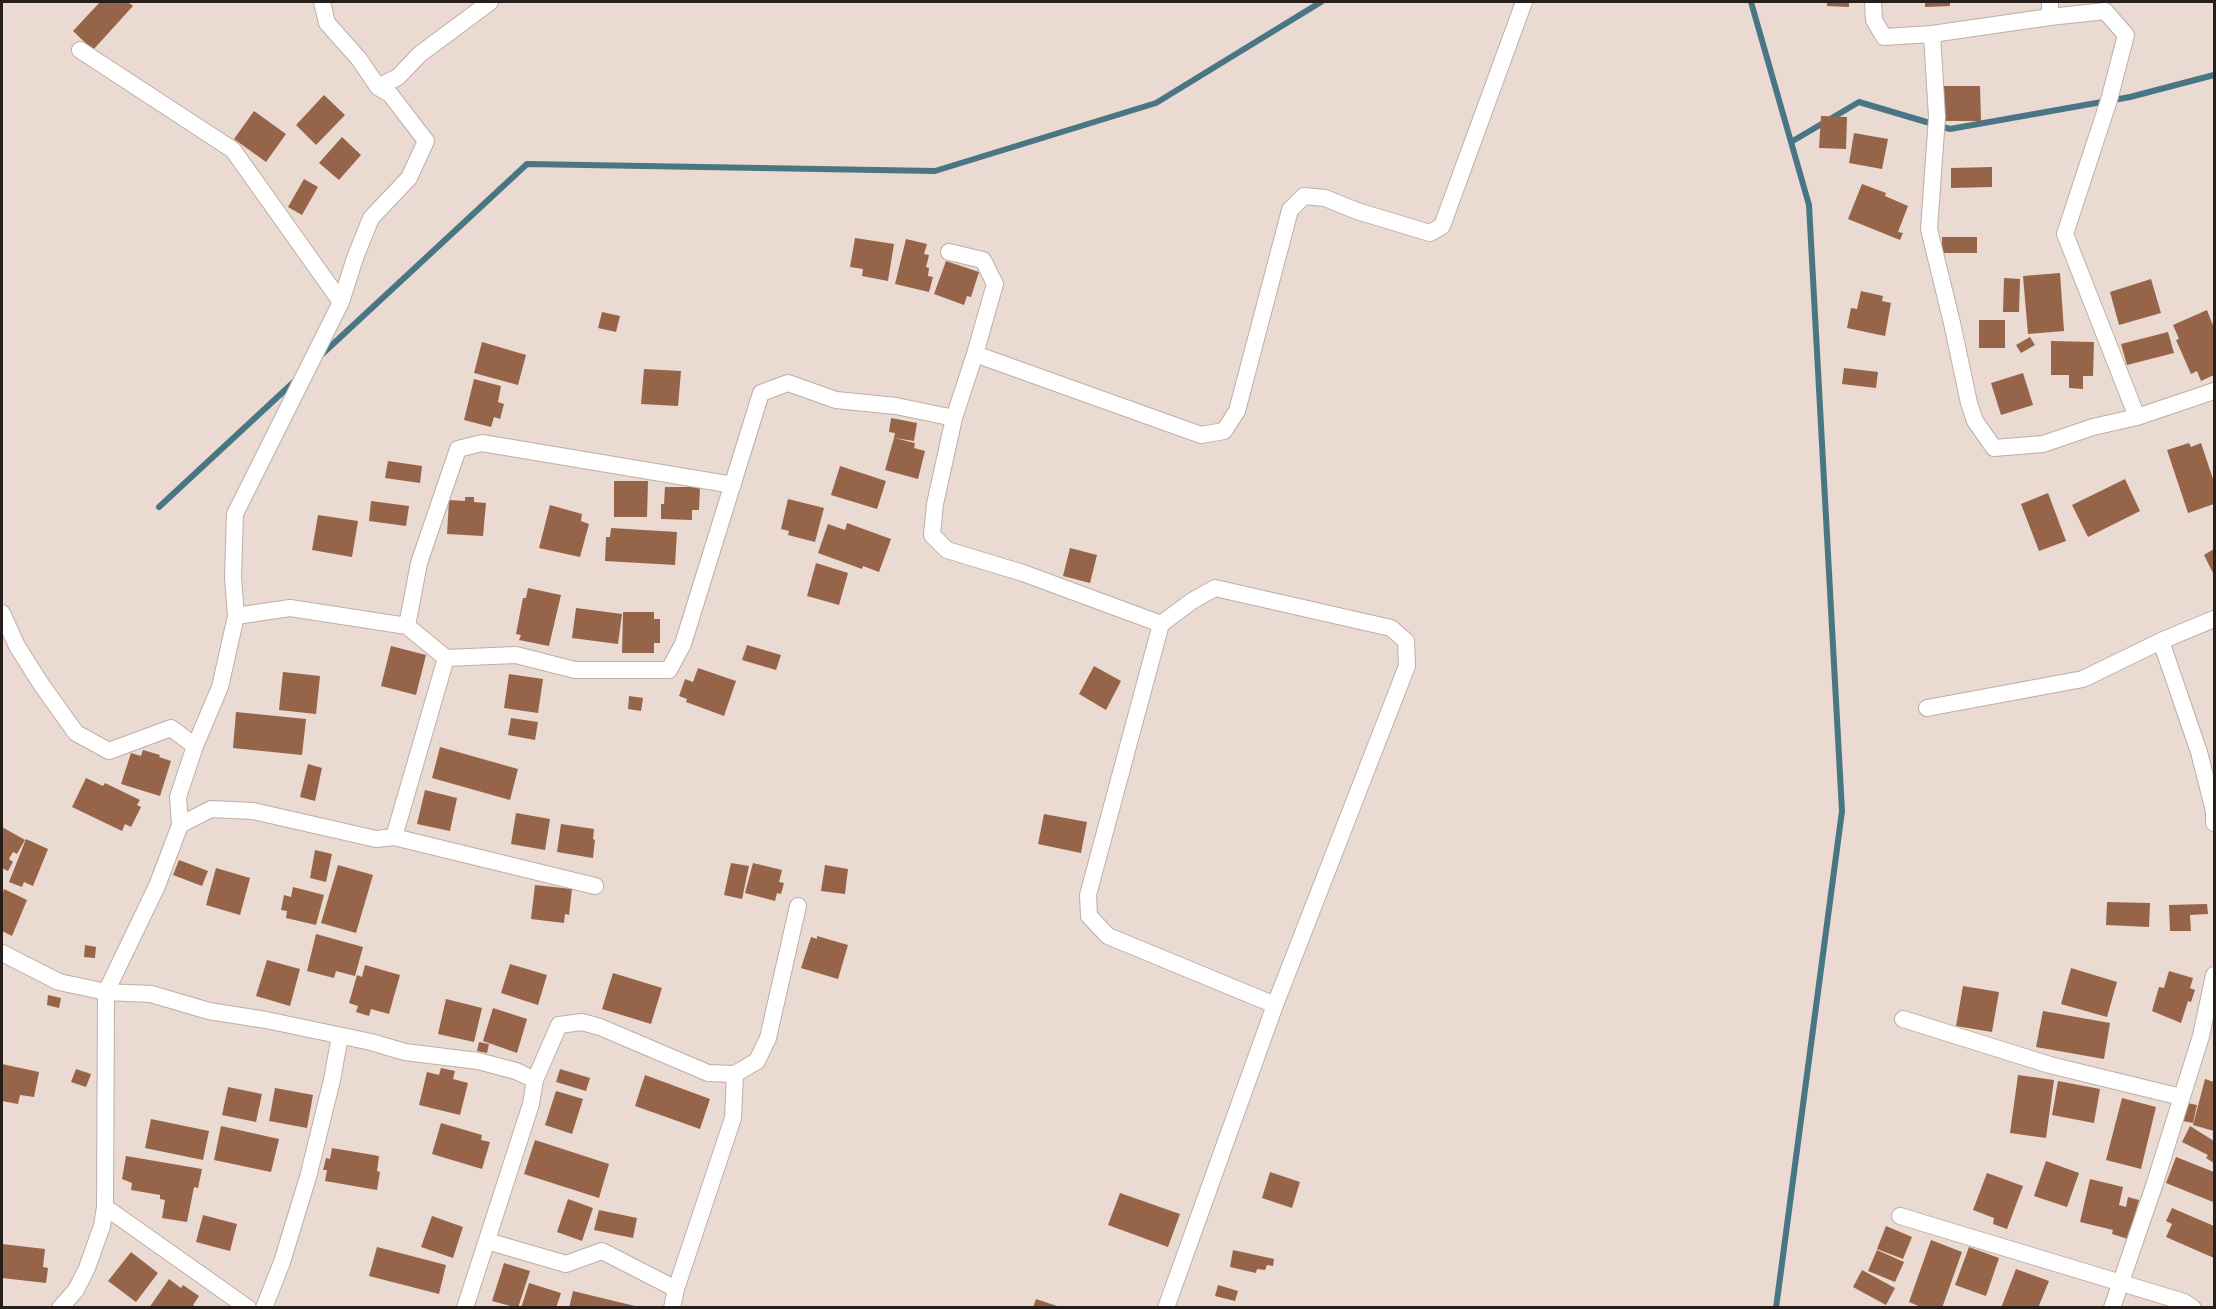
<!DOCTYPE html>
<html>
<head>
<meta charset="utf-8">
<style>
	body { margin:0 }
	#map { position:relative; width:2216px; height:1309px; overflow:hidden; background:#ebdad1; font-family:"PT Sans",sans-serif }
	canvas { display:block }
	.frame { position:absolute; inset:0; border:3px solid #251e1b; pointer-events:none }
</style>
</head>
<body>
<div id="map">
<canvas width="2216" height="1309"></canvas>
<div class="frame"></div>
</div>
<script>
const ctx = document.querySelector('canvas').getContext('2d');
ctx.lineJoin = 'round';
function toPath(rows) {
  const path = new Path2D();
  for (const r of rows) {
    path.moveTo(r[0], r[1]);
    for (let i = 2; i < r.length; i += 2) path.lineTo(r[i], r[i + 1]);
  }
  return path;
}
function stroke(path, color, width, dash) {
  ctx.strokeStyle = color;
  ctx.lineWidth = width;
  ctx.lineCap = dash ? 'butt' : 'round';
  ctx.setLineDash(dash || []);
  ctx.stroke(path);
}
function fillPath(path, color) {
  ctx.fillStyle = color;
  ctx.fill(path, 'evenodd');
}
const stream = toPath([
	[1751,2,1809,205,1842,811,1776,1308],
	[1791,142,1859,102,1950,129,2130,97,2214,75],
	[319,357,527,164,935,171,1156,103,1321,2],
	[159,507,297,379]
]);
const building = toPath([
	[100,2,128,2,133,6,93,50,73,31],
	[1827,2,1849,2,1849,7,1827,6],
	[1925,2,1950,2,1950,6,1925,7],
	[1942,86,1980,86,1981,121,1942,121],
	[324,95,345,115,316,145,296,125],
	[254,111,286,134,266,162,234,139],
	[1821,116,1847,117,1846,149,1819,148],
	[1854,133,1888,139,1882,169,1849,163],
	[342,137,361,155,339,180,319,163],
	[1992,167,1992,187,1951,188,1951,168],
	[304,179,318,187,302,215,288,207],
	[1862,184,1886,193,1885,196,1908,206,1898,232,1903,233,1900,240,1848,219],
	[1942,237,1977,237,1977,253,1942,253],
	[855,238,894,244,888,281,862,276,863,269,850,267],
	[906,239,927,244,924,254,929,255,926,267,929,268,928,276,933,277,929,292,895,284],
	[946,261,979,272,971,297,967,296,964,305,934,294],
	[2060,273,2064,331,2028,334,2023,276],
	[2004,278,2020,279,2019,312,2003,312],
	[2151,279,2161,313,2119,325,2110,292],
	[1861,291,1883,296,1882,301,1891,303,1885,336,1847,328,1851,308,1857,309],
	[2207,310,2214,328,2214,375,2201,381,2197,371,2191,374,2176,340,2179,339,2173,325],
	[602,312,620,316,616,332,598,328],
	[1979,320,2005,320,2005,348,1979,348],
	[2168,332,2174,353,2127,365,2121,344],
	[2030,337,2035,345,2021,353,2016,345],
	[2051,341,2094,342,2093,376,2083,376,2083,389,2069,388,2069,375,2051,375],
	[482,342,526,355,518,385,474,373],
	[1844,368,1878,372,1876,388,1842,384],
	[644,369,681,371,678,406,641,404],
	[2023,373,2033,405,2001,415,1991,383],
	[474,379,501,386,498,402,504,404,500,419,494,417,491,427,464,420],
	[891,418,917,423,914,441,894,438,895,433,889,432],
	[894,438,915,443,914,448,925,451,918,479,885,470],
	[2189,443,2191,447,2201,443,2214,482,2214,504,2188,513,2167,450],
	[388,461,422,466,420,483,385,478],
	[840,466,886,481,877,509,831,495],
	[2125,479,2140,511,2088,537,2072,505],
	[614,481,648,481,647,517,614,517],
	[665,487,700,487,699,510,692,510,692,520,661,519,661,504,664,504],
	[2048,493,2066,541,2039,551,2021,504],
	[465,497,474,497,474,502,486,503,483,536,447,534,449,500,465,501],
	[788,499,824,508,815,542,788,535,789,531,781,529],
	[371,501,409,506,406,526,369,521],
	[550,505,582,514,581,521,589,524,580,557,539,548],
	[318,515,358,521,352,557,312,550],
	[847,523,891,539,879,572,863,566,862,569,818,553,828,524,845,530],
	[611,528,677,532,675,565,605,561,606,537,610,537],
	[1070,548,1097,555,1090,583,1063,576],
	[2214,549,2214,575,2204,555],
	[816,563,848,573,839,605,807,596],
	[528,588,561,595,549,646,519,640,521,635,516,634,523,598,526,598],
	[576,608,622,614,618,644,572,638],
	[623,612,654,612,654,619,660,619,660,643,654,643,654,653,622,653],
	[747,645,781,655,776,670,742,660],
	[391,646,426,655,416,695,381,686],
	[1094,666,1121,681,1106,710,1079,694],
	[698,668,736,681,724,716,686,702,687,699,679,696,685,679,693,682],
	[283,672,320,676,316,714,279,710],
	[509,674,543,679,538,713,504,708],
	[629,696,643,698,641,711,628,709],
	[236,712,306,719,302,755,233,748],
	[511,718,538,722,535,740,508,735],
	[440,747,518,769,510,800,432,778],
	[143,750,160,755,159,757,171,761,160,796,121,784,131,753,141,756],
	[308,764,322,768,315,801,300,797],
	[86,778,103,786,105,783,140,800,137,805,141,807,131,827,125,824,122,831,72,807],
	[425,790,457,798,450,831,417,824],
	[516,813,550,819,545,850,511,844],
	[1044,814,1087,822,1081,853,1038,844],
	[561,824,594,829,593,839,595,840,593,858,557,852],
	[2,827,25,840,17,854,13,852,9,859,13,862,8,871,2,868],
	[26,839,48,849,33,886,24,882,22,887,9,882],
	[315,850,332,854,326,882,310,878],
	[179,860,208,871,202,886,173,875],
	[731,863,749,866,742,899,724,895],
	[753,863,782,870,779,882,784,883,781,894,777,893,775,901,745,893],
	[338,865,373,875,356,933,321,923],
	[825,865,848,869,845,894,821,891],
	[216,868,250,878,240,915,206,905],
	[535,885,572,889,569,915,565,914,564,923,531,919],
	[293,887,324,895,316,925,286,918,287,911,281,910,284,895,291,897],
	[4,889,27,900,12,936,2,931,2,896],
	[2107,902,2150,903,2149,927,2106,925],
	[2207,904,2208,914,2190,915,2191,931,2170,931,2169,905],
	[316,934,363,947,355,976,336,971,334,978,307,971],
	[817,936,848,945,838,979,801,968,811,937,817,939],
	[85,945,96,947,95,958,84,957],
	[267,960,300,969,290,1006,256,996],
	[510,964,547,975,538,1005,501,993],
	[365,965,400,975,389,1014,371,1009,369,1016,356,1012,358,1006,349,1003,357,975,362,977],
	[2071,968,2117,982,2107,1017,2061,1004],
	[2169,971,2193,978,2190,988,2195,990,2191,1002,2188,1001,2181,1023,2152,1011,2159,987,2164,988],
	[613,973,662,988,651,1024,602,1009],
	[1963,986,1999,992,1992,1032,1956,1026],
	[48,995,61,998,59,1008,47,1005],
	[446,999,482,1008,474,1042,438,1034],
	[493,1008,527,1019,517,1053,483,1041],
	[2043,1011,2110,1023,2104,1059,2036,1047],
	[479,1042,489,1044,487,1053,477,1051],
	[2,1064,39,1072,34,1097,20,1095,18,1104,2,1101],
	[441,1068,455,1071,453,1079,468,1083,460,1115,419,1105,427,1072,439,1075],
	[76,1069,91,1074,86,1087,71,1082],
	[560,1069,590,1078,586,1091,556,1082],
	[645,1075,710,1099,700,1129,635,1106],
	[2018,1075,2054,1080,2046,1138,2010,1133],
	[2205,1079,2214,1082,2214,1131,2193,1125],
	[2058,1081,2100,1089,2094,1123,2052,1115],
	[228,1087,262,1094,256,1122,222,1115],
	[275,1088,313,1095,307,1128,269,1121],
	[556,1091,583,1099,572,1134,545,1125],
	[2122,1098,2156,1107,2141,1169,2106,1160],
	[2187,1103,2197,1105,2193,1123,2183,1121],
	[151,1119,209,1131,203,1160,145,1148],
	[441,1123,482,1135,481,1140,490,1142,482,1169,432,1154],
	[221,1126,279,1139,271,1172,214,1160],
	[2190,1126,2214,1141,2214,1163,2206,1158,2208,1155,2182,1142],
	[535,1140,609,1164,599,1198,524,1174],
	[332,1148,379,1156,377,1171,380,1172,377,1190,325,1181,327,1170,323,1170,326,1158,330,1159],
	[126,1156,202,1169,198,1188,194,1187,187,1222,162,1218,165,1200,160,1199,160,1195,131,1190,132,1183,122,1179],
	[2176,1157,2214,1172,2213,1202,2166,1183],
	[2046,1161,2079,1173,2067,1207,2034,1196],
	[1270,1172,1300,1182,1292,1208,1262,1198],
	[1987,1173,2023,1186,2007,1229,1993,1224,1994,1218,1973,1210],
	[2090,1179,2123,1187,2119,1205,2126,1207,2128,1197,2139,1200,2128,1239,2112,1234,2113,1230,2080,1222],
	[1120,1193,1180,1214,1168,1247,1108,1225],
	[568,1199,593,1208,582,1241,557,1232],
	[2172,1208,2214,1226,2214,1258,2166,1237,2172,1224,2166,1221],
	[599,1210,637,1218,633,1238,594,1230],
	[203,1215,237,1224,230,1251,196,1242],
	[432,1216,463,1227,453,1258,421,1247],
	[1886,1226,1912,1237,1903,1259,1877,1249],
	[1931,1240,1962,1252,1942,1308,1923,1308,1909,1302],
	[2,1244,45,1249,43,1267,48,1268,46,1283,2,1278],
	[377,1247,446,1265,439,1294,369,1276],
	[1969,1247,1999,1258,1986,1296,1955,1285],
	[1233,1250,1274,1259,1273,1266,1267,1265,1265,1270,1257,1269,1256,1273,1230,1267],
	[1877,1250,1904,1262,1895,1282,1868,1271],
	[131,1252,158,1273,136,1302,108,1281],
	[504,1263,530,1271,518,1308,492,1301],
	[2016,1269,2049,1281,2038,1308,2001,1308],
	[1862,1270,1895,1288,1886,1305,1853,1287],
	[169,1279,181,1288,183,1285,199,1296,193,1305,197,1308,149,1308],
	[529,1283,561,1293,556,1308,521,1308],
	[1218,1285,1238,1291,1235,1301,1215,1296],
	[573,1291,639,1307,639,1308,569,1308],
	[1036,1299,1060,1307,1060,1308,1033,1308]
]);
const street = toPath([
	[322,2,327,23,359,59,378,87],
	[490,2,420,54,398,77,378,87,390,94,426,141,409,178,371,218,355,258,341,302,235,514,233,577,236,616,220,687,195,746,178,797,180,825,157,886,106,992,151,994,209,1011,266,1020,371,1042,405,1052,478,1061,516,1071,535,1080],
	[1873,2,1874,20,1884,37,1932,34,1937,117,1929,229,1952,323,1969,403,1975,421,1994,448,2043,444,2093,427,2137,417,2214,391],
	[2050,17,2050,2],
	[1932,34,2050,17,2105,11,2126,35,2109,100,2065,234,2137,417],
	[80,50,233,150,341,302],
	[949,252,983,260,995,284,975,354,954,418,935,504,932,535,947,550,1023,573,1161,624,1192,601,1215,588,1391,628,1406,641,1407,666,1275,1005,1166,1308],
	[975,354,1201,435,1224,431,1237,411,1290,210,1304,196,1325,198,1357,211,1430,233,1442,226,1524,2],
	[2,613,17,646,41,684,76,733,109,751,171,728,195,746],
	[236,616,290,608,407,626,446,658,516,655,575,670,669,670,683,644,761,393,788,383,836,400,896,406,954,418],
	[1161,624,1088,895,1089,916,1108,936,1275,1005],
	[407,626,419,563,458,449,482,443,733,485],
	[2161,641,2199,752,2214,811,2214,823],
	[1927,708,2083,679,2161,641,2214,619],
	[180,825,211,809,253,811,376,839,394,837,446,658],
	[394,837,595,886],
	[2,953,59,982,106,992,105,1207],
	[1903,1019,2050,1065,2181,1097],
	[1900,1216,2184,1302,2193,1308],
	[487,1241,566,1264,602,1251,676,1289],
	[60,1308,76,1290,87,1268,102,1226,105,1207,248,1308],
	[264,1308,282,1262,308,1177,332,1080,340,1036],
	[465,1308,531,1104,535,1080,559,1025,582,1022,600,1027,708,1073,735,1074,757,1061,768,1038,798,906],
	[672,1308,676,1289,733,1118,735,1074],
	[2112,1308,2154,1186,2201,1036,2214,975]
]);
stroke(stream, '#497684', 6);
fillPath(building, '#956449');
stroke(street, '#beaea6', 18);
stroke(street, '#fff', 16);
</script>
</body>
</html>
